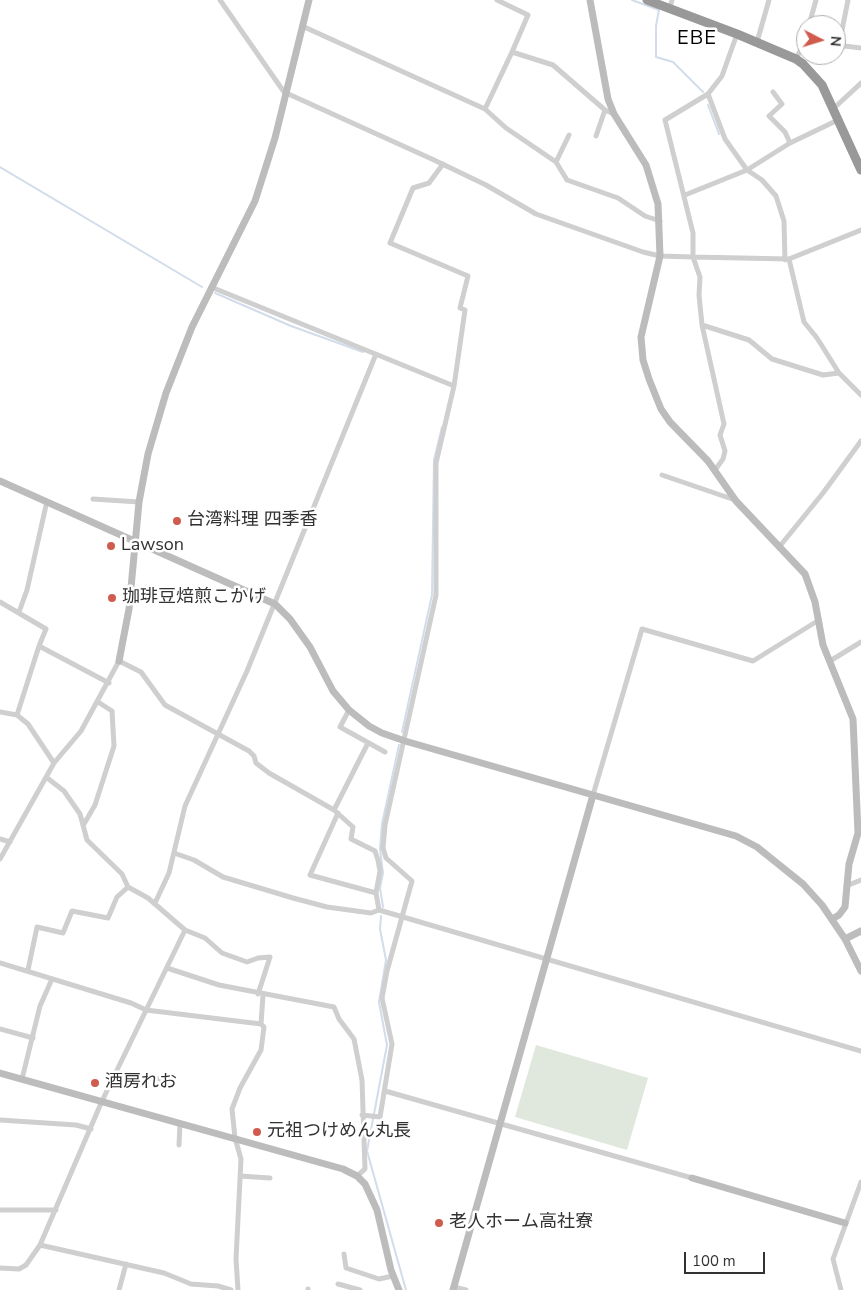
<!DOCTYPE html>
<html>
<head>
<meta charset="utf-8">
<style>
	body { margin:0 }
	#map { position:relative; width:861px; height:1290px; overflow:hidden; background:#fff; font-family:"Nunito Sans",sans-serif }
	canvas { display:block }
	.north { position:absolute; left:796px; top:15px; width:50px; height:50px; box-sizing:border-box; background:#fff; border:1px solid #adadad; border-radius:50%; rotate:95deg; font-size:14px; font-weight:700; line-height:20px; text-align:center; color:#323232 }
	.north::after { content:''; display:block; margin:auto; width:18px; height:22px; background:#d05c4d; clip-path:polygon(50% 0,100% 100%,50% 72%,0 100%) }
	.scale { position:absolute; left:684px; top:1252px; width:81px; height:22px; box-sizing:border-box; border:2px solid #323232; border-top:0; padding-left:6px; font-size:15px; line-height:18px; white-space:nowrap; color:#323232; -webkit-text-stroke:4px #fff; paint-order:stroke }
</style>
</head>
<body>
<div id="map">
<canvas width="861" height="1290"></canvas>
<div class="north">N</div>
<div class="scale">100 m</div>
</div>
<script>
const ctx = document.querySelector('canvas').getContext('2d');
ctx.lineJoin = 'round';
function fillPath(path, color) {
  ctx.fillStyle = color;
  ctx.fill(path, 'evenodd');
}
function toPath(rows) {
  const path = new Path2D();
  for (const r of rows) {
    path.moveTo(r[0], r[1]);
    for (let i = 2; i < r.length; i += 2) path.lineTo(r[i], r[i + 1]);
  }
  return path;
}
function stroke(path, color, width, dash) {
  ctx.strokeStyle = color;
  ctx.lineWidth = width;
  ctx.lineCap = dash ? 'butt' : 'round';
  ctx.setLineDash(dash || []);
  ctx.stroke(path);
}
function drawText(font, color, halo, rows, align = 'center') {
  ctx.font = font + ' "Nunito Sans","Noto Sans JP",sans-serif';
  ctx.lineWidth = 5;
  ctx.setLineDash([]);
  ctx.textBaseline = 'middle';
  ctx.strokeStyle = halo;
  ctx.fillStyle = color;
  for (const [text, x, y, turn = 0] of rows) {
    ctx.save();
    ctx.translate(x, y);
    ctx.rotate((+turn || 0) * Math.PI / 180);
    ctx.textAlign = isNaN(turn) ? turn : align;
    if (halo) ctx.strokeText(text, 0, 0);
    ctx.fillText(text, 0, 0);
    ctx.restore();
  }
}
const green = toPath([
	[536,1045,648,1078,627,1150,515,1117]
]);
const stream = toPath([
	[632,0,659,10,656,26,656,57,673,62,703,92],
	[708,105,719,134],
	[0,167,202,287],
	[215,293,291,326,363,352],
	[402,732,432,595,434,460,442,427],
	[383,907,380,888,383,873,380,849,382,824,399,745],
	[381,916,380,929,386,960,379,1002,387,1045,367,1151,406,1290]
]);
const street = toPath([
	[220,0,284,92,434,160,486,185,536,214,643,252,660,256,693,257,789,259,861,230],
	[497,0,528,15,512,52,553,65,605,110,614,114],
	[670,8,672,0],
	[809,25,816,0],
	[302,26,485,109,506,128,556,162,567,180,618,198,645,216,660,221],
	[737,34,722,76,708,94,665,120,693,233,693,257,700,277,699,295,702,325,749,340,772,359,823,375,839,373],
	[757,42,769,0],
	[836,45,861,48],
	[839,45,848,0],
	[796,59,806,39],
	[773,92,782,104,769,116,785,132,790,143],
	[708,94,725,139,747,170,762,180,776,196,784,221,785,260],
	[485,109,512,52],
	[833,109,861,83],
	[596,136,605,110],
	[556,162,569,135],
	[685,195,747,170,790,143,838,120],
	[789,259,804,322,817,338,839,373,861,395],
	[211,287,454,386],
	[702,325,724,424,720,435,725,451,723,459,715,470],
	[662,475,735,500],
	[93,499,139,502],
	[780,546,823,493,861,441],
	[0,602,46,629,39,646,109,683],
	[19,612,27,590,47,501],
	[830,661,861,642],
	[349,710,340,727,385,752],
	[0,712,17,715,28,724,54,763],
	[17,715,39,646],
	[46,777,64,791,80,814,87,840,122,874,128,887,148,898,185,930,205,938,222,953,247,962,258,958,270,957,258,994],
	[593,795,642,629,753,661,819,620],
	[334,810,368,743],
	[338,813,310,875,376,893],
	[84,824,95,805,114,746,112,711,98,702],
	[0,839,10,842],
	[174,853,194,860,223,877,293,898,327,907,371,913,379,910],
	[0,859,54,763,81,731,119,661,141,672,165,705,249,751,254,756,256,763,269,773,334,810,353,827,351,839,375,851,378,860,380,871,376,893,379,910,861,1051],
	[846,886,861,880],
	[155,903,169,873,185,806,247,671,376,354],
	[0,963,131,1003,146,1010,261,1024],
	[167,968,219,985,334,1007,339,1019,354,1039,362,1080,365,1169,357,1176],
	[28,970,37,927,63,933,72,911,108,918,117,897,128,887],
	[0,1029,33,1038],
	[114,1074,169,1080],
	[22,1079,40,1006,52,979],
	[385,1091,692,1178],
	[362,1115,380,1117,392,1044,382,998,387,971,412,881,386,858,383,848,385,825,436,595,436,463,454,386,465,310,460,308,468,276,390,243,413,188,429,183,443,164],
	[0,1120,76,1125,91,1129],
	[179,1145,180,1123],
	[240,1176,270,1178],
	[0,1210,56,1210],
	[40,1245,164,1273,191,1284,218,1286,231,1290],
	[344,1254,346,1268,379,1279,393,1276],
	[0,1268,19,1269,26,1265,40,1245,102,1101,185,930],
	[338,1284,360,1290],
	[454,1287,466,1290],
	[119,1290,126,1264],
	[238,1290,236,1259,241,1159,235,1138,232,1109,240,1088,261,1050,264,1027,261,1024,263,995],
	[308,1290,308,1289],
	[841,1290,833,1259,861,1182]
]);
const secondary = toPath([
	[590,0,608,99,614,114,646,165,658,204,660,256,641,337,643,360,649,379,661,409,670,422,708,461,736,501,805,574,815,602,823,645,853,719,858,833,849,864,845,907,839,915,832,919],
	[0,481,275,604,290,619,310,647,333,691,349,710,369,726,382,733,405,741,736,836,757,847,803,884,822,905,845,939,861,971],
	[119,661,129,609,139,502,148,454,166,393,192,327,255,201,275,138,309,0],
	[845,939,861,931],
	[0,1073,343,1169,357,1176,365,1184,377,1210,391,1270,399,1290],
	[692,1178,845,1223],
	[453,1290,593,795]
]);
const highway = toPath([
	[647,0,737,34,796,59,803,64,822,85,861,170]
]);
const markers = [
	[177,521,5,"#d05c4d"],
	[111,546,5,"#d05c4d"],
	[112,598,5,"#d05c4d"],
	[95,1083,5,"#d05c4d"],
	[257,1132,5,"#d05c4d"],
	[439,1223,5,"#d05c4d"]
];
const poiNames = [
	["台湾料理 四季香",187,521],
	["Lawson",121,546],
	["珈琲豆焙煎こかげ",122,598],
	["酒房れお",105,1083],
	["元祖つけめん丸長",267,1132],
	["老人ホーム高社寮",449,1223]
];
const quarterNames = [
	["EBE",697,39]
];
fillPath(green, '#e0e8dd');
stroke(stream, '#d2dcea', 2);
stroke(street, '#cfcfcf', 5);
stroke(secondary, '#bcbcbc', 7);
stroke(highway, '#999', 9);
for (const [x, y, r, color] of markers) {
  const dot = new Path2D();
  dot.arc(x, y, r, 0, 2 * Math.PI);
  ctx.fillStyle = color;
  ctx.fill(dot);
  stroke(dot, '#fff', 2);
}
drawText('18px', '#323232', '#fff', poiNames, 'left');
ctx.letterSpacing = '1px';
drawText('20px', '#000', '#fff', quarterNames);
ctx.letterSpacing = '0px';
</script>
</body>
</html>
